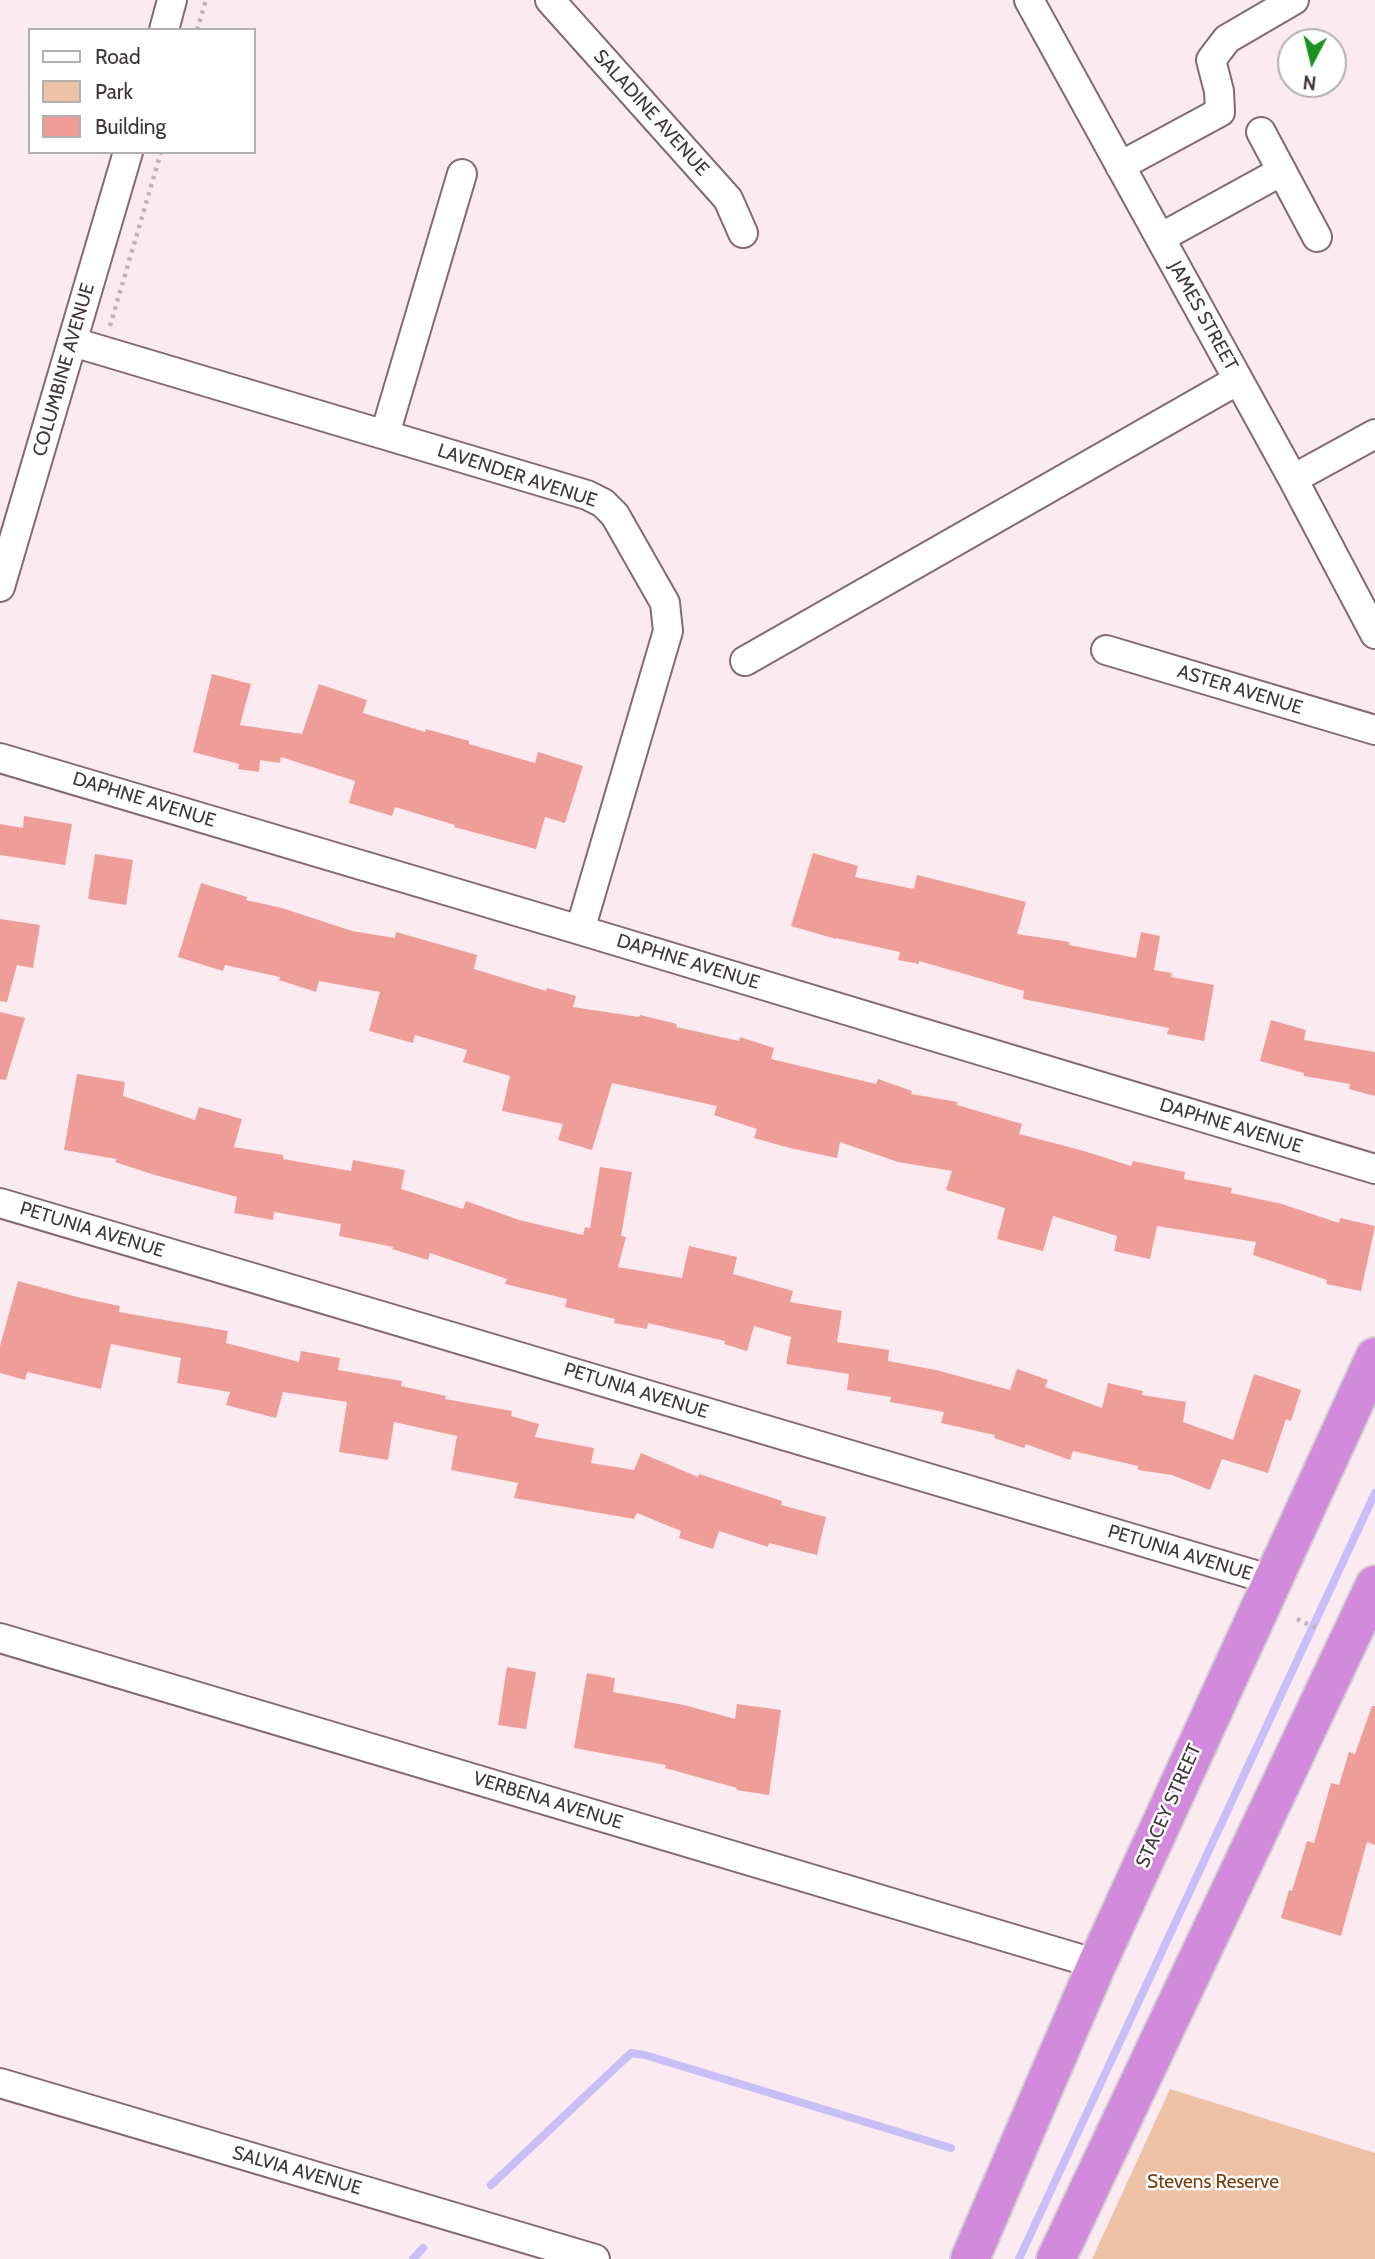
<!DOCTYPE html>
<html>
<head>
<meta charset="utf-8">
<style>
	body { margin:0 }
	#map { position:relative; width:1375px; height:2259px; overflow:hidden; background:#fceaf1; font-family:Cabin,sans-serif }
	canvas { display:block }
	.legend { position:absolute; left:28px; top:28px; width:228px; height:126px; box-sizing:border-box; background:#fff; border:2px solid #b3afb0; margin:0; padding:9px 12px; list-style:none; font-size:21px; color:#41363a }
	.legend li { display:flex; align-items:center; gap:14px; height:35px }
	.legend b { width:35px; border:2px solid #b3afb0 }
	.north { position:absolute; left:1277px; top:28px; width:70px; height:70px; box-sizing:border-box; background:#fff; border:2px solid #b3afb0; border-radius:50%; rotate:187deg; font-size:19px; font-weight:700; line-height:28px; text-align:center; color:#41363a }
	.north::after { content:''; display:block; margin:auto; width:24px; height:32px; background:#19911e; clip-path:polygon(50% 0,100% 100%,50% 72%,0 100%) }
</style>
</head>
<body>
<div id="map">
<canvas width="1375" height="2259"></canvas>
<ul class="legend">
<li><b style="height:9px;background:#fff"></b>Road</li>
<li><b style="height:19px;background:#eec2a7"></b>Park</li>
<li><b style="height:19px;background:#ef9d99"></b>Building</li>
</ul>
<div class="north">N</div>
</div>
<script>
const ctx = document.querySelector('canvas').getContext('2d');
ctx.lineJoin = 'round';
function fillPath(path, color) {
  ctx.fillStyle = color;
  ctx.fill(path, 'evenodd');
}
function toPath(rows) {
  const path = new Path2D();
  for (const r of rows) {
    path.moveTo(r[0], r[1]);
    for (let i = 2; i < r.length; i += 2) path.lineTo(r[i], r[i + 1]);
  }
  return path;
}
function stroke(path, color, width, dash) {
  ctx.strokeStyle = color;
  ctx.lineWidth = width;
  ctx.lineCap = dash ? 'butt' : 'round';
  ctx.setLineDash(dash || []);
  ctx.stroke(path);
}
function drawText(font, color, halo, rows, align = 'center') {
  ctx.font = font + ' Cabin,sans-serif';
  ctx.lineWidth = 5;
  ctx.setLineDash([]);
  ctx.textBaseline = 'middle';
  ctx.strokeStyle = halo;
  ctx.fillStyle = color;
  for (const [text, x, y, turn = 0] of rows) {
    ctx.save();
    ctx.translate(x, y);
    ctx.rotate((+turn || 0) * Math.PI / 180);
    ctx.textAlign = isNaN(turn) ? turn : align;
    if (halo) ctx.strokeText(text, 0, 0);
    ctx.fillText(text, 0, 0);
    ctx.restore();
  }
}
const green = toPath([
	[1170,2089,1375,2153,1375,2259,1092,2259]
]);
const stream = toPath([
	[491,2185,631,2053,645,2055,951,2148],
	[413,2259,423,2248],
	[1019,2259,1375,1493]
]);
const building = toPath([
	[212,674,251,684,240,725,302,734,319,684,367,700,363,713,425,732,426,729,469,741,469,744,535,763,538,752,583,766,565,823,545,817,536,849,454,827,455,825,395,807,392,816,349,803,355,781,281,757,280,763,260,760,259,772,238,769,239,764,193,752],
	[24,816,72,824,65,865,0,855,0,824,23,828],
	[813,853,858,866,855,877,914,889,917,875,1026,902,1017,934,1070,942,1069,945,1136,958,1141,932,1160,936,1154,970,1172,973,1171,977,1214,985,1204,1041,1167,1034,1169,1028,1023,999,1024,991,919,961,919,964,898,960,900,952,836,938,836,939,791,926],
	[95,854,133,860,126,905,88,899],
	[201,883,247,897,246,900,282,908,352,931,395,938,396,932,477,955,474,969,546,991,547,988,576,996,573,1007,639,1017,640,1015,677,1024,676,1027,739,1041,740,1037,774,1048,771,1059,876,1084,878,1079,912,1091,911,1094,958,1102,957,1105,1022,1124,1019,1134,1084,1151,1131,1166,1133,1161,1185,1172,1184,1179,1232,1188,1231,1193,1282,1204,1339,1223,1340,1218,1375,1226,1361,1291,1326,1284,1327,1280,1253,1255,1256,1242,1157,1226,1150,1259,1114,1251,1117,1236,1053,1216,1043,1251,997,1239,1005,1208,946,1190,952,1171,898,1162,840,1142,837,1158,790,1148,754,1138,757,1129,714,1115,717,1106,612,1083,592,1150,558,1140,563,1124,502,1111,510,1076,463,1062,467,1050,415,1035,413,1043,369,1031,380,992,319,981,316,992,279,980,280,977,225,965,223,971,178,957],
	[0,919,40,925,33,968,17,965,7,1002,0,1001],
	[0,1012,25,1018,6,1080,0,1079],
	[1271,1020,1306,1030,1304,1040,1375,1052,1375,1096,1349,1089,1350,1084,1304,1076,1304,1073,1260,1061],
	[77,1074,125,1082,123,1096,195,1120,199,1107,242,1119,234,1147,283,1155,283,1159,351,1171,353,1160,405,1170,401,1189,463,1209,466,1201,519,1220,583,1235,585,1227,590,1228,600,1167,632,1172,621,1236,626,1237,618,1267,682,1278,689,1246,737,1257,733,1274,793,1291,790,1302,842,1311,837,1342,889,1350,888,1361,936,1370,1010,1390,1017,1369,1048,1380,1045,1387,1102,1408,1108,1383,1143,1391,1142,1395,1186,1402,1183,1422,1233,1440,1254,1374,1301,1390,1291,1421,1286,1419,1268,1473,1222,1459,1210,1490,1172,1475,1138,1470,1138,1466,1073,1451,1070,1460,1026,1444,1024,1448,994,1438,995,1435,941,1423,944,1412,890,1402,891,1397,847,1390,849,1374,786,1364,791,1337,754,1326,747,1351,724,1344,725,1341,648,1323,647,1329,614,1323,615,1319,565,1307,567,1299,505,1284,507,1279,430,1253,428,1260,392,1249,393,1247,339,1236,341,1224,274,1212,273,1220,234,1213,237,1197,155,1175,115,1162,117,1159,64,1150],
	[18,1281,77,1297,120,1306,119,1312,228,1331,226,1343,299,1362,301,1351,340,1358,338,1370,402,1381,401,1386,446,1396,445,1399,512,1411,511,1416,539,1424,535,1437,594,1448,591,1463,634,1470,641,1453,698,1477,699,1474,782,1501,781,1505,826,1517,817,1555,769,1543,768,1547,719,1531,713,1549,679,1538,681,1531,637,1513,634,1519,514,1498,518,1483,451,1470,457,1436,394,1422,388,1460,339,1452,347,1402,283,1392,276,1418,226,1405,230,1392,177,1383,181,1358,111,1344,101,1389,27,1372,25,1380,0,1373,0,1346],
	[507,1667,536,1672,526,1729,498,1725],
	[587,1673,615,1678,613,1692,684,1705,735,1719,737,1704,781,1710,769,1795,736,1790,737,1788,665,1768,666,1765,574,1748],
	[1372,1706,1375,1706,1375,1845,1367,1842,1341,1936,1281,1918,1289,1890,1292,1891,1307,1841,1314,1843,1331,1783,1339,1785,1349,1752,1355,1754]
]);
const path = toPath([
	[197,30,206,0],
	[110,326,161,152],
	[1297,1619,1320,1630]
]);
const minor = toPath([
	[550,0,728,199,743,233],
	[1029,0,1293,479,1375,634],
	[164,30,172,0],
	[1261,132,1317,237],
	[1120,166,1220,112,1219,91,1211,60,1227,39,1294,0],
	[1160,238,1282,171],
	[73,342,587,495,603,503,615,515,665,603,668,631,580,930],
	[385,434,462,174],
	[1293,479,1375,434],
	[0,587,128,152],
	[1106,650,1375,730],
	[745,661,1238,380],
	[0,758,580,930,1375,1169],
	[0,1203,1272,1580],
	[0,1638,1097,1964],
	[0,2083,595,2259]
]);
const highway = toPath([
	[970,2259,1097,1964,1375,1357],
	[1056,2259,1375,1585]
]);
const streetNames = [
	["SALADINE AVENUE",651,113,48],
	["JAMES STREET",1203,316,61],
	["COLUMBINE AVENUE",64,370,-74],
	["LAVENDER AVENUE",517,476,18],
	["ASTER AVENUE",1240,690,17],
	["DAPHNE AVENUE",144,800,17],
	["DAPHNE AVENUE",688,962,17],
	["DAPHNE AVENUE",1231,1126,17],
	["PETUNIA AVENUE",92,1230,17],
	["PETUNIA AVENUE",636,1391,17],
	["PETUNIA AVENUE",1180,1553,17],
	["VERBENA AVENUE",548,1801,17],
	["STACEY STREET",1169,1806,-66],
	["SALVIA AVENUE",297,2171,16]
];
const parkNames = [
	["Stevens Reserve",1213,2182]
];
fillPath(green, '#eec2a7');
stroke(stream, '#c9bff8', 8);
fillPath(building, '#ef9d99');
stroke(minor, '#836973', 32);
stroke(highway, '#d1cfd0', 42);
stroke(path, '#c3b3b9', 4.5, [3.5, 5]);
stroke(minor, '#fff', 28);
stroke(highway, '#d28add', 38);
drawText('19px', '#41363a', '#fff', streetNames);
drawText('19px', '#7d3e0d', '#fff', parkNames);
</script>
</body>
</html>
